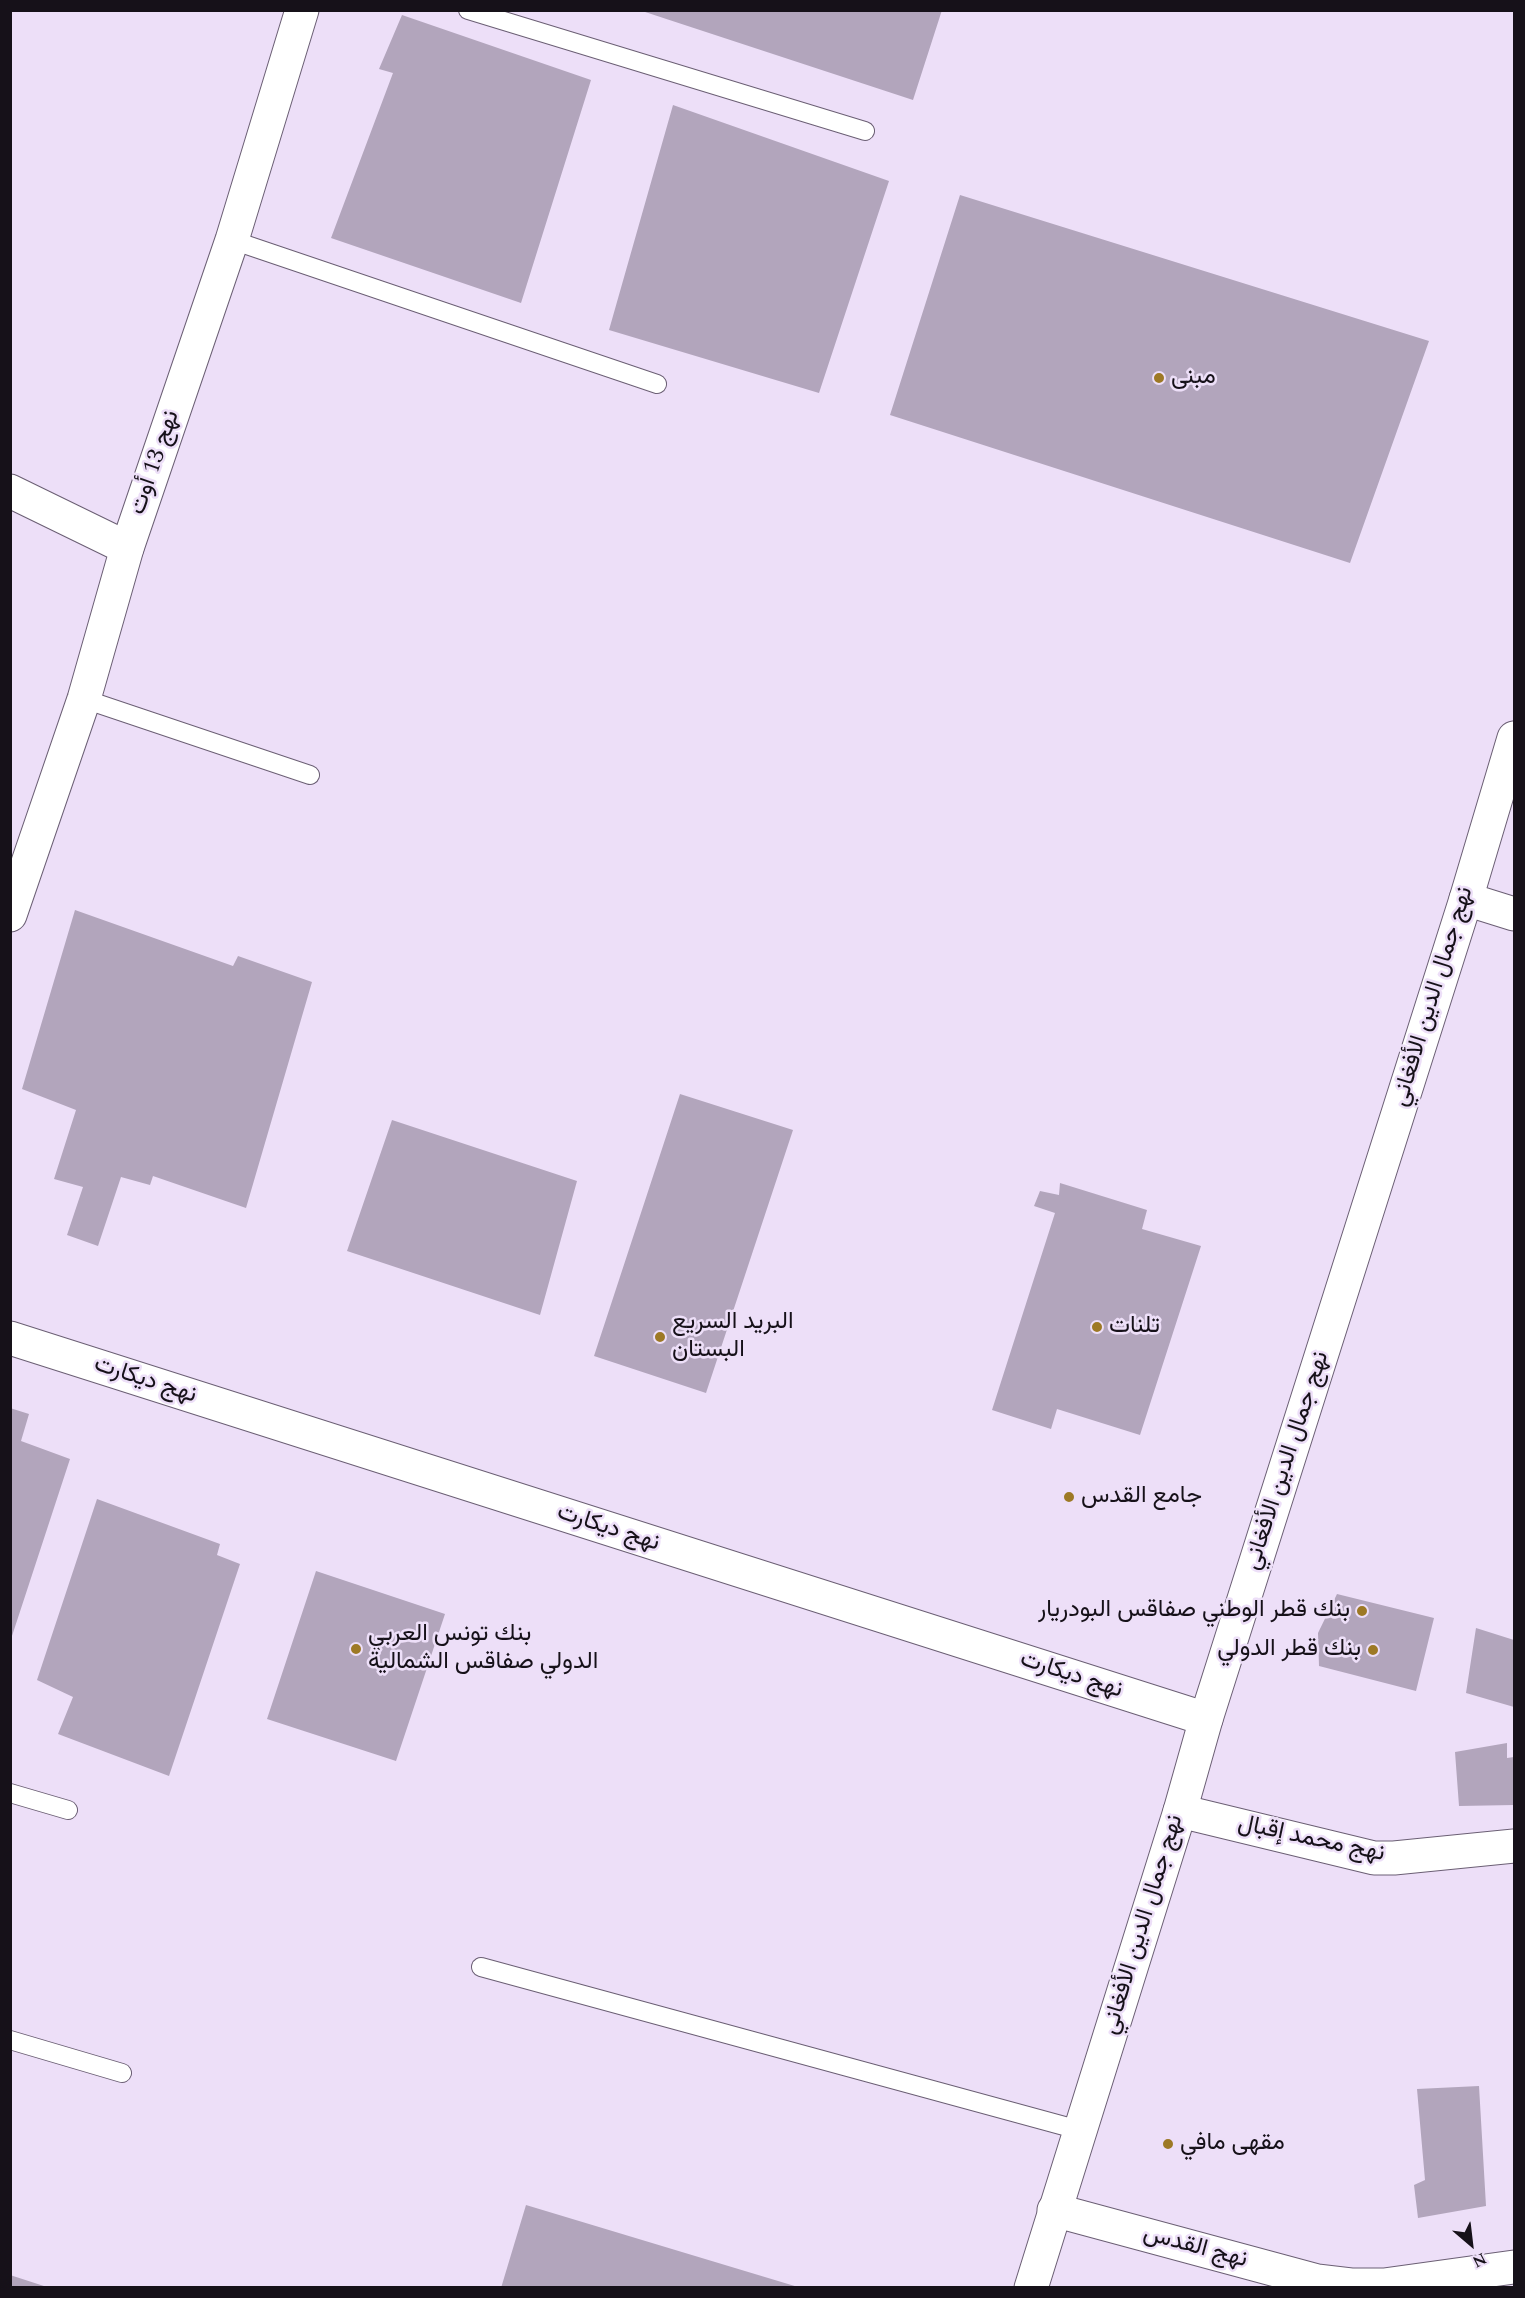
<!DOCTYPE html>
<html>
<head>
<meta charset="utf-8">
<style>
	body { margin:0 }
	#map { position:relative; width:1525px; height:2298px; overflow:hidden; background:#eddff8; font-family:Spectral,serif }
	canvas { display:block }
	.frame { position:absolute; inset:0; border:12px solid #161119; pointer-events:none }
	.north { position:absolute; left:1441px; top:2214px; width:60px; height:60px; -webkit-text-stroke:4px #eddff8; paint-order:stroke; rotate:152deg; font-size:16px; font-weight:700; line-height:24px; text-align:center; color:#161119 }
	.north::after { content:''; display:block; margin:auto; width:21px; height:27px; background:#161119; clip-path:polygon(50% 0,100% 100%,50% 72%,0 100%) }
</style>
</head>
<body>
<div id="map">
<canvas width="1525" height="2298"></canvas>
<div class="frame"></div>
<div class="north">N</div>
</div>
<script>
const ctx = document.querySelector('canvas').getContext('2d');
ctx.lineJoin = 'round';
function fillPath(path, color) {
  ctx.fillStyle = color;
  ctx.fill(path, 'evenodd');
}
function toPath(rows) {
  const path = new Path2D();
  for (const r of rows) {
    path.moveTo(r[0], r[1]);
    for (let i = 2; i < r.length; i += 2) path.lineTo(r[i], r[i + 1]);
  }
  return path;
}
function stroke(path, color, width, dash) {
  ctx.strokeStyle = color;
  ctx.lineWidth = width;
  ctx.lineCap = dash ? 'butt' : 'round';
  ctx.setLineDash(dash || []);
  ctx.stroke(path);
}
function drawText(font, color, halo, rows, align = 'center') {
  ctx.font = font + ' Spectral,Vazirmatn,serif';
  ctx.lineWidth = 5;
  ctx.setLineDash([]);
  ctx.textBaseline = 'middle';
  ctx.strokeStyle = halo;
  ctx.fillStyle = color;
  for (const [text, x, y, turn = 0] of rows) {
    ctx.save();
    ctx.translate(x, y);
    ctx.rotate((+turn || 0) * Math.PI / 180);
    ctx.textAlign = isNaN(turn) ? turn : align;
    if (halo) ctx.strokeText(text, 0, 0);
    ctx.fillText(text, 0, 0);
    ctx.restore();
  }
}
const building = toPath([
	[639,10,942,10,913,100],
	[402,15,591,80,521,303,331,238,393,73,379,69],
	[673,105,889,181,819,393,609,330],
	[960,195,1429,341,1350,563,890,415],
	[75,910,233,966,238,956,312,982,246,1208,153,1176,150,1185,121,1177,98,1246,67,1235,83,1187,54,1179,76,1110,22,1089],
	[680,1094,793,1130,706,1393,594,1356],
	[392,1120,577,1181,540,1315,347,1251],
	[1060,1183,1147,1210,1142,1229,1201,1246,1140,1435,1057,1409,1051,1429,992,1410,1055,1213,1034,1206,1040,1191,1059,1195],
	[10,1408,29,1414,21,1441,70,1459,11,1639],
	[97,1499,220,1544,217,1555,240,1564,169,1776,58,1734,73,1697,37,1680],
	[316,1571,445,1614,396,1761,267,1719],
	[1337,1594,1434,1618,1416,1691,1319,1666,1318,1633],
	[1476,1628,1514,1640,1514,1707,1466,1693],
	[1507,1743,1507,1758,1514,1757,1514,1805,1459,1806,1455,1752],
	[1479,2086,1486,2206,1418,2218,1414,2185,1425,2180,1417,2089],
	[526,2205,798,2287,798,2288,501,2288],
	[10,2275,47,2287,47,2288,10,2288]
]);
const service = toPath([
	[468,10,865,131],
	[232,240,657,384],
	[84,699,310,775],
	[10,1793,68,1810],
	[481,1967,1079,2130],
	[10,2040,122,2073]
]);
const minor = toPath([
	[10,491,127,548],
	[1466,899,1514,914],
	[10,1338,1206,1719],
	[1180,1811,1374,1858,1394,1858,1514,1846],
	[1054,2210,1317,2281,1351,2285,1384,2285,1514,2267]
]);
const secondary = toPath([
	[10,915,84,699,127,548,232,240,302,10],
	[1031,2288,1180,1811,1206,1719,1466,899,1514,738]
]);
const markers = [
	[1159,378,6,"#9d7925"],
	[1097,1327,6,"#9d7925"],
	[660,1337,6,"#9d7925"],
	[1069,1497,6,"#9d7925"],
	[1362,1611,6,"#9d7925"],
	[356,1649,6,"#9d7925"],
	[1373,1650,6,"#9d7925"],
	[1168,2144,6,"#9d7925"]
];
const poiNames = [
	["مبنى",1171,378],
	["البريد السريع",672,1323],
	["البستان",672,1351],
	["تلنات",1109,1327],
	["جامع القدس",1081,1497],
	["بنك قطر الوطني صفاقس البودريار",1350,1611,"right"],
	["بنك تونس العربي",368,1635],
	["الدولي صفاقس الشمالية",368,1663],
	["بنك قطر الدولي",1361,1650,"right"],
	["مقهى مافي",1180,2144]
];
const streetNames = [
	["نهج 13 أوت",156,463,-71],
	["نهج جمال الدين الأفغاني",1434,997,-73],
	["نهج ديكارت",145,1381,18],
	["نهج جمال الدين الأفغاني",1288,1461,-72],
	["نهج ديكارت",608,1529,18],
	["نهج ديكارت",1071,1676,18],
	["نهج محمد إقبال",1311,1840,12],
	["نهج جمال الدين الأفغاني",1144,1925,-73],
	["نهج القدس",1195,2248,15]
];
fillPath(building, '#b2a5bc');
stroke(service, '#6b5f74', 20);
stroke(minor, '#6b5f74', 35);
stroke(secondary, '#6b5f74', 35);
stroke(service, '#fff', 18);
stroke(minor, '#fff', 33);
stroke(secondary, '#fff', 33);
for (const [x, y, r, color] of markers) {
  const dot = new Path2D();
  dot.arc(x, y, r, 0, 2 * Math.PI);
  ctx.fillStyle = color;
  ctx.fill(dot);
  stroke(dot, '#eddff8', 2);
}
drawText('24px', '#161119', '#eddff8', poiNames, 'left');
drawText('24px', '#161119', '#eddff8', streetNames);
</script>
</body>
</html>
